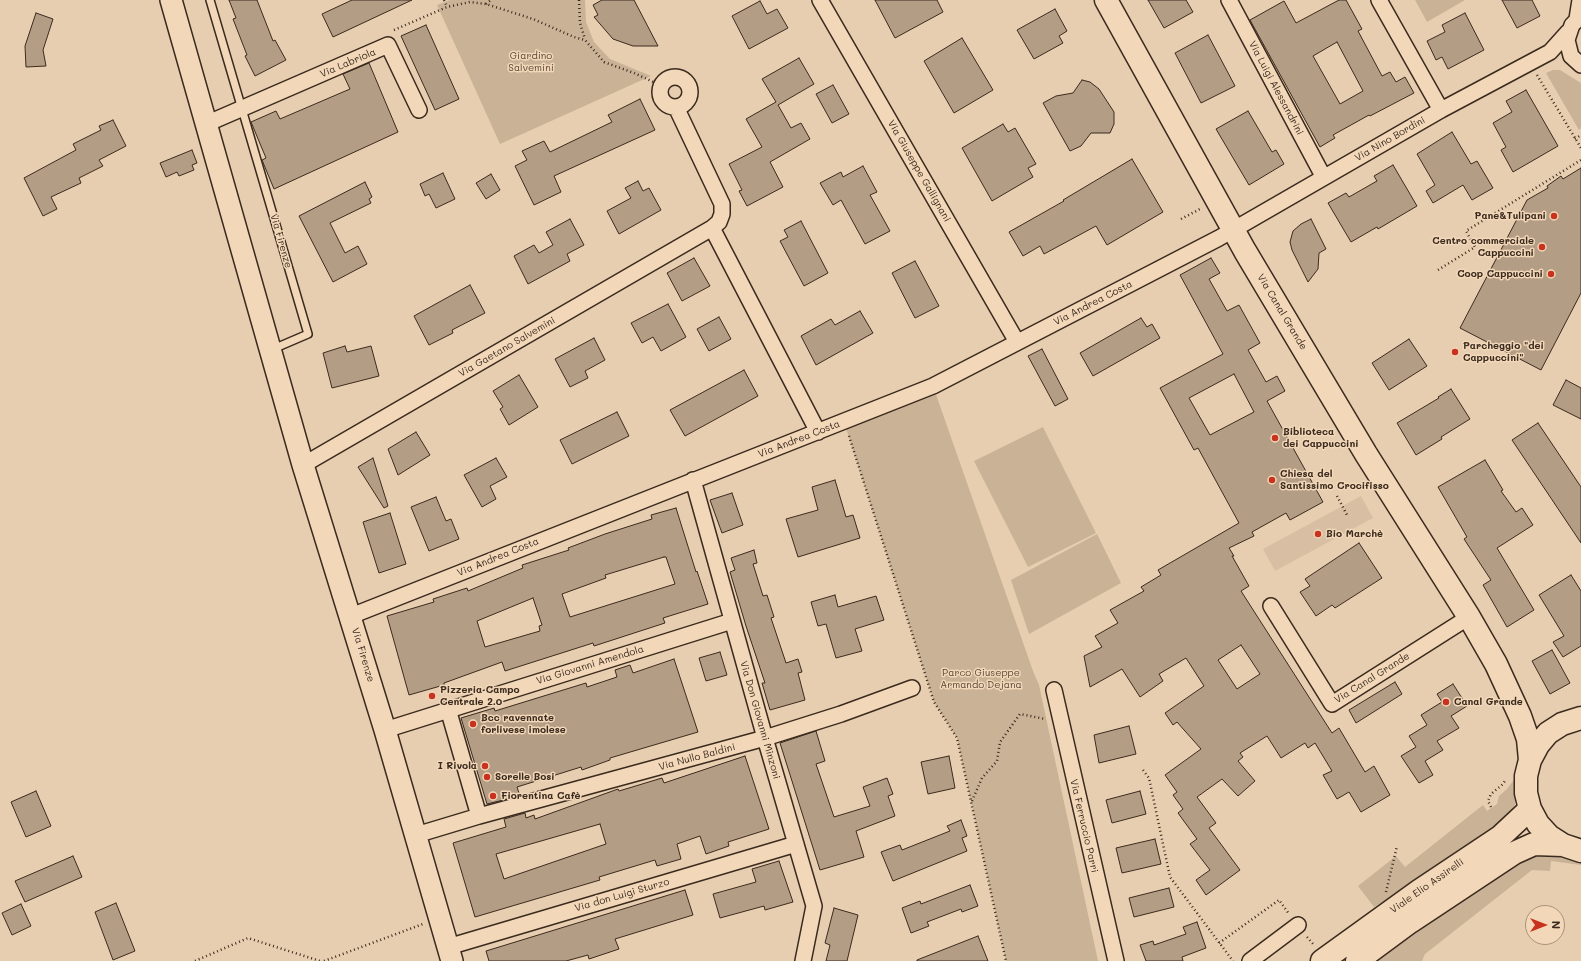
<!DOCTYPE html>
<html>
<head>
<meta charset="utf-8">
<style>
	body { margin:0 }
	#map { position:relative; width:1581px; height:961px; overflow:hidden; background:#e7ceb0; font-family:Mali,sans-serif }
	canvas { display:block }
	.north { position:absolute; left:1525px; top:905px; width:40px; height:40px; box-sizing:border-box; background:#f2d8b9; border:1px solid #a9927b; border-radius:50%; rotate:90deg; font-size:11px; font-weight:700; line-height:16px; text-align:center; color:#3b2a1e }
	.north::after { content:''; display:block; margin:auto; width:14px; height:18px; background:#c8321e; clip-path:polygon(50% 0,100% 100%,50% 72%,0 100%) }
</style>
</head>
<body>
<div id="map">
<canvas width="1581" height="961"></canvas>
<div class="north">N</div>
</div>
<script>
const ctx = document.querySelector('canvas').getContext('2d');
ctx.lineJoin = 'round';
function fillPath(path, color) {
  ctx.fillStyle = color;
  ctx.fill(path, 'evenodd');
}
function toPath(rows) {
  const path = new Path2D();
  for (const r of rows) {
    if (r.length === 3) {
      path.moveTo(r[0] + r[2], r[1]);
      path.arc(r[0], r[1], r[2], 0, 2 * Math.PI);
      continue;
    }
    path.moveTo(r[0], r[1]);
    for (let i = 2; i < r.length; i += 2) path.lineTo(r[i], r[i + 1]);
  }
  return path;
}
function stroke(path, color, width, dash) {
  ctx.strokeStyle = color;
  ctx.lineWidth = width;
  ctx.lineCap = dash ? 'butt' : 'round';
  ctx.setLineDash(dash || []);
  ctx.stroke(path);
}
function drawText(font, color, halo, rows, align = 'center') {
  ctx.font = font + ' Mali,sans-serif';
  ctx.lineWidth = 3;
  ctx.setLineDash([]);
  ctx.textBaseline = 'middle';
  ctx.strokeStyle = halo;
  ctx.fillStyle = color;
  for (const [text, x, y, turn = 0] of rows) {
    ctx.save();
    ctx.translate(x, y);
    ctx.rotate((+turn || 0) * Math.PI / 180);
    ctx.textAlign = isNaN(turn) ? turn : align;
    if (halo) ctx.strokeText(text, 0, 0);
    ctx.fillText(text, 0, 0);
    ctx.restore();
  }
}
const built = toPath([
	[1361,496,1373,518,1275,571,1263,549]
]);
const green = toPath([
	[450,0,585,0,586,22,594,42,610,59,651,76,500,144,437,5],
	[1415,0,1465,0,1427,22],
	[1553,70,1560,70,1581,83,1581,128,1579,130,1546,73],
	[933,386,1033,671,1039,685,1098,961,1006,961,957,738,934,702,844,422],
	[1043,427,1096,533,1028,567,974,461],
	[1097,534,1121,583,1029,634,1011,580],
	[1514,780,1515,805,1508,816,1406,888,1374,907,1358,886,1396,856,1405,867,1483,805,1487,811,1497,804,1499,796,1506,790],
	[1539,850,1581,861,1581,865,1551,861,1550,871,1532,870,1425,954,1422,961,1377,961,1527,854]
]);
const building = toPath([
	[229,0,257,0,273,41,275,40,286,60,255,76,245,56,247,55,233,19,236,18,229,0],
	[352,0,412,0,333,37,322,14,352,0],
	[602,0,634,0,658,46,633,46,613,39,594,17,598,15,593,5,602,0],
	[875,0,937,0,943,12,895,38,875,0],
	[1148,0,1186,0,1193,12,1164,28,1148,0],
	[1339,0,1346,0,1362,29,1358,31,1382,76,1390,72,1396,82,1405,77,1414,93,1370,116,1369,115,1333,135,1335,138,1320,147,1250,20,1284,1,1296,23,1339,0],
	[1337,42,1363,91,1340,104,1313,56,1337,42],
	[1502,0,1532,0,1540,16,1517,28,1502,0],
	[760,1,767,14,777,9,788,28,749,49,732,16,760,1],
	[1055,9,1067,31,1059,36,1063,43,1034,59,1017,30,1055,9],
	[36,13,53,19,43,50,46,66,26,67,25,46,36,13],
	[1465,13,1484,50,1448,69,1442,57,1436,60,1427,41,1445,32,1442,25,1465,13],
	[426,25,459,99,435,110,401,36,426,25],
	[1208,35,1235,86,1201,103,1175,53,1208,35],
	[962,38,993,90,954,113,924,61,962,38],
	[799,58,814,84,778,105,791,128,801,123,810,139,770,162,783,187,747,206,739,191,742,190,729,164,762,147,746,119,776,102,762,79,799,58],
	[369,63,398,132,274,189,262,160,266,158,251,122,276,111,280,119,350,89,343,74,369,63],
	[1082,80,1090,82,1099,89,1114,112,1114,124,1110,133,1091,133,1081,146,1070,151,1043,103,1056,96,1073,93,1082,80],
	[833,85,849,114,832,123,816,94,833,85],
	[1526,90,1558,146,1513,172,1501,150,1506,147,1493,123,1512,112,1506,101,1526,90],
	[640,99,655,130,554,176,561,192,534,205,515,166,527,160,522,151,544,141,550,152,612,122,608,115,640,99],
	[1248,111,1272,152,1276,150,1284,164,1249,185,1216,129,1248,111],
	[113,120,126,146,99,160,103,166,79,178,81,183,51,197,57,209,43,216,24,178,76,150,73,144,101,130,99,126,113,120],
	[1003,124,1008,132,1015,128,1036,164,1028,168,1033,177,992,201,962,148,1003,124],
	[1452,132,1471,164,1477,161,1493,188,1472,200,1463,185,1433,203,1426,191,1435,185,1417,154,1452,132],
	[192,150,197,163,192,165,194,170,179,176,177,172,166,177,160,163,192,150],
	[1132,159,1163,212,1107,245,1096,226,1044,254,1040,246,1023,256,1009,232,1064,201,1063,200,1132,159],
	[1393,165,1417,206,1378,229,1377,227,1351,242,1328,203,1346,193,1349,197,1377,181,1374,176,1393,165],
	[863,166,877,192,870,195,890,231,865,244,841,200,833,205,820,183,841,172,843,177,863,166],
	[1581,168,1581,293,1541,370,1460,328,1527,200,1548,188,1547,186,1561,176,1563,179,1581,168],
	[443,173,455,199,436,208,429,194,425,196,420,184,443,173],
	[491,174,500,190,486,199,476,183,491,174],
	[638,181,643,191,649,188,661,210,619,234,607,211,631,198,625,188,638,181],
	[365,182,372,197,369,199,371,203,330,223,345,253,358,246,367,264,333,282,299,216,365,182],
	[570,219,584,245,567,254,570,261,528,284,514,256,534,245,539,253,553,245,546,232,570,219],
	[1311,219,1326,249,1319,253,1318,269,1308,282,1292,250,1290,242,1293,231,1301,224,1311,219],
	[801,221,828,273,804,286,780,241,788,237,784,230,801,221],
	[694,258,710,286,682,301,667,273,694,258],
	[1211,258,1220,273,1209,279,1227,311,1239,305,1260,343,1248,350,1266,382,1277,376,1285,391,1267,401,1323,502,1290,520,1286,513,1252,532,1254,536,1229,548,1234,556,1232,556,1249,586,1241,591,1332,733,1339,728,1365,772,1374,766,1390,795,1361,812,1349,792,1337,799,1323,775,1332,771,1315,743,1308,748,1305,743,1281,758,1267,736,1240,753,1243,757,1238,761,1255,781,1238,796,1222,779,1197,797,1216,823,1209,828,1240,870,1206,895,1196,880,1210,870,1190,844,1197,839,1178,813,1183,809,1173,795,1177,792,1165,775,1201,749,1177,722,1173,725,1165,713,1204,686,1186,658,1159,674,1163,681,1140,697,1122,669,1090,687,1084,656,1102,647,1095,636,1118,623,1110,610,1144,591,1141,587,1161,575,1158,570,1239,523,1198,448,1194,450,1160,388,1223,354,1180,275,1211,258],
	[1234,374,1254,412,1210,435,1189,398,1234,374],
	[1241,645,1260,674,1237,689,1218,660,1241,645],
	[915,261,939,306,915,318,892,273,915,261],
	[470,285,485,313,452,330,453,333,429,345,414,316,470,285],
	[668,304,686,337,661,351,653,337,642,343,631,323,668,304],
	[860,311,873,333,816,365,801,336,831,319,835,325,860,311],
	[719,317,731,339,709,351,697,329,719,317],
	[1141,318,1147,327,1152,324,1160,338,1093,376,1080,353,1141,318],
	[594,338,605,360,585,371,588,378,570,387,555,359,594,338],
	[1409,339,1427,366,1389,390,1372,363,1409,339],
	[345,346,347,352,371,346,379,376,332,388,323,353,345,346],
	[1042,349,1068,399,1055,406,1028,356,1042,349],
	[744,370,758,396,685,436,670,410,744,370],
	[519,375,538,407,509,425,500,409,503,407,493,391,519,375],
	[1566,380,1581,388,1581,419,1553,405,1566,380],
	[1451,389,1470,419,1441,437,1442,439,1416,455,1397,423,1439,398,1438,397,1451,389],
	[617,412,629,436,572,464,560,440,617,412],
	[1538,423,1581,487,1581,543,1512,440,1538,423],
	[416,432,430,455,398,475,388,449,416,432],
	[373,458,388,506,384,508,358,467,373,458],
	[496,458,507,477,490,486,496,499,482,507,464,475,496,458],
	[1485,460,1503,490,1501,491,1516,512,1522,508,1533,525,1497,548,1534,610,1507,627,1483,585,1491,580,1464,539,1467,537,1438,487,1485,460],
	[835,480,846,517,853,515,860,538,798,557,786,519,818,510,812,487,835,480],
	[732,493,743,525,722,533,710,500,732,493],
	[436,497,446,521,451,519,459,539,429,551,411,507,436,497],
	[676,508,696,572,697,571,708,604,663,618,665,623,594,646,593,643,505,671,502,662,444,683,444,685,409,695,387,616,434,602,433,599,467,588,468,591,523,568,522,565,569,550,568,548,605,534,652,519,651,515,676,508],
	[664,557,666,557,675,584,570,617,562,594,606,578,605,575,664,557],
	[533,598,542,625,539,626,540,631,485,647,477,621,533,598],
	[390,513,406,564,379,573,363,522,390,513],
	[1359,543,1382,578,1335,608,1332,605,1316,616,1300,592,1310,586,1305,579,1359,543],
	[754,550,757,563,753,564,763,596,767,595,774,617,771,618,786,663,798,659,802,672,798,673,805,700,770,710,762,683,765,683,746,626,730,572,735,570,731,558,754,550],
	[1571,575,1581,591,1581,646,1563,657,1553,642,1564,636,1539,595,1571,575],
	[835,595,838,607,876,596,884,620,855,629,862,651,836,658,826,624,818,626,811,602,835,595],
	[1552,650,1570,683,1550,694,1532,661,1552,650],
	[720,652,727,675,706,681,699,658,720,652],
	[674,659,698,732,610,758,610,760,582,770,581,767,517,787,520,796,487,804,461,718,494,708,495,711,586,683,587,687,617,677,615,670,630,665,633,673,674,659],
	[1395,682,1402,694,1356,723,1349,710,1395,682],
	[1453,684,1467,706,1451,716,1459,728,1437,741,1443,750,1425,761,1433,775,1419,783,1401,756,1416,747,1409,736,1427,725,1421,715,1442,702,1437,694,1453,684],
	[1129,726,1136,754,1099,763,1094,735,1129,726],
	[816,731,825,761,816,764,834,817,870,806,863,787,887,778,893,794,888,796,895,816,856,831,864,857,820,870,780,743,816,731],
	[745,756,769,829,728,842,729,846,706,854,700,836,677,844,681,859,657,866,655,860,599,877,600,880,475,917,453,843,506,827,504,819,525,813,526,818,534,815,535,819,618,789,619,791,662,778,664,783,745,756],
	[600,824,606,844,504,879,496,854,600,824],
	[949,756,955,788,928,794,921,762,949,756],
	[36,791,51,826,26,837,11,802,36,791],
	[1140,791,1146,814,1112,823,1106,800,1140,791],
	[961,820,967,836,962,838,967,851,893,881,881,852,900,845,902,850,950,831,947,826,961,820],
	[1155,839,1161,864,1122,873,1116,848,1155,839],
	[73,856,82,877,25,902,15,881,73,856],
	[779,861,793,902,765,910,764,906,720,918,713,894,756,882,752,869,779,861],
	[970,885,978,906,962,912,961,909,927,922,929,926,911,933,902,908,920,901,921,904,970,885],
	[1169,888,1174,907,1134,917,1129,898,1169,888],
	[685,890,693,915,615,939,619,949,589,959,588,955,566,961,489,961,486,951,685,890],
	[116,903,135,951,113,960,95,912,116,903],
	[21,904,31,926,12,935,2,913,21,904],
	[834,908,858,915,847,961,826,961,830,945,825,943,834,908],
	[1197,922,1206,948,1182,957,1183,961,1146,961,1140,945,1153,941,1154,945,1186,934,1183,927,1197,922],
	[978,936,988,961,917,961,917,960,978,936]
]);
const path = toPath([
	[444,0,447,7],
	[579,0,580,23,585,39],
	[486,4,491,0],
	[394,30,447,7,470,2,486,4,533,19,574,37,585,40,604,62,634,73,662,86],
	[1537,75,1581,148],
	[1575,139,1581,135],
	[1181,219,1200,209],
	[1438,270,1475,247,1466,231,1581,160],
	[849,436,934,702,957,738,1006,961],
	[1337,496,1347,515],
	[1143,770,1149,778,1170,877,1233,961],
	[972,801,982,778,997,761,1000,742,1020,714,1045,719],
	[1491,807,1488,801,1491,794,1503,784,1506,779],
	[1386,892,1397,846],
	[1307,937,1314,945],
	[1219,943,1279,900,1289,914],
	[195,961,248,938,320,961],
	[324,961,423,924]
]);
const lane = toPath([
	[210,0,308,334,273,349]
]);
const street = toPath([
	[820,0,1017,342],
	[1229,0,1323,176],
	[1379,0,1441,110],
	[1581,16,1572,25,1567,40,1571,56,1581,65],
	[1577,19,1580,0],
	[675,92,15],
	[676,107,722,204,722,214,719,222,712,228],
	[206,124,388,45,419,110],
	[303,465,712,228,818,432],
	[693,480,765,738,814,906,803,961],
	[1271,606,1332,704,1469,617],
	[351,616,933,386,1219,238,1441,110,1550,52,1568,32],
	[1054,690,1116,961],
	[448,709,479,816],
	[385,730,732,621],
	[416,835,479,816,765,738,841,714,912,688],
	[448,947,796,844],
	[1250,961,1298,925]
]);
const secondary = toPath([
	[171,0,303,465,385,730,452,961]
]);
const primary = toPath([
	[1106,0,1245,251,1366,454,1469,617,1496,664,1520,716,1528,739,1530,760],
	[1581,718,1562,724,1548,733,1538,745,1530,760,1526,776,1526,793,1530,809,1538,824,1549,836,1563,845,1581,851],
	[1322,961,1419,891,1500,837,1530,809],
	[1357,961,1410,922,1514,853,1534,844,1563,845]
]);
const markers = [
	[1554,216,4,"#c8321e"],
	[1542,247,4,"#c8321e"],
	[1551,274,4,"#c8321e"],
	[1455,352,4,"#c8321e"],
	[1275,438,4,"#c8321e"],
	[1272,480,4,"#c8321e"],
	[1318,534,4,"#c8321e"],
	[432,696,4,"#c8321e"],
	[1446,702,4,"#c8321e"],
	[473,724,4,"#c8321e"],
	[485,766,4,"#c8321e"],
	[487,777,4,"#c8321e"],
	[493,796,4,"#c8321e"]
];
const parkNames = [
	["Giardino",531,56],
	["Salvemini",531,68],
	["Parco Giuseppe",981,673],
	["Armando Dejana",981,685]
];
const streetNames = [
	["Via Labriola",348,63,-23],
	["Via Luigi Alessandrini",1276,88,62],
	["Via Nino Bordini",1390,139,-30],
	["Via Giuseppe Gallignani",919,171,60],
	["Via Firenze",281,241,74],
	["Via Andrea Costa",1093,303,-27],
	["Via Canal Grande",1282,312,59],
	["Via Gaetano Salvemini",507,347,-30],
	["Via Andrea Costa",799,439,-21],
	["Via Andrea Costa",498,557,-22],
	["Via Firenze",363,655,73],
	["Via Giovanni Amendola",590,665,-17],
	["Via Canal Grande",1372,678,-32],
	["Via Don Giovanni Minzoni",760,720,74],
	["Via Nullo Baldini",697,757,-15],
	["Via Ferruccio Parri",1084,826,77],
	["Viale Elio Assirelli",1427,886,-35],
	["Via don Luigi Sturzo",622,895,-16]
];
const poiNames = [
	["Pane&Tulipani",1546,216,"right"],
	["Centro commerciale",1534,241,"right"],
	["Cappuccini",1534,253,"right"],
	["Coop Cappuccini",1543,274,"right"],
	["Parcheggio \"dei",1463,346],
	["Cappuccini\"",1463,358],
	["Biblioteca",1283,432],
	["dei Cappuccini",1283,444],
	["Chiesa del",1280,474],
	["Santissimo Crocifisso",1280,486],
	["Bio Marchè",1326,534],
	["Pizzeria Campo",440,690],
	["Centrale 2.0",440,702],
	["Canal Grande",1454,702],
	["Bcc ravennate",481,718],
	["forlivese imolese",481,730],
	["I Rivola",477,766,"right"],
	["Sorelle Bosi",495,777],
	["Fiorentina Cafè",501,796]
];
fillPath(built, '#d8bfa3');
fillPath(green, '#cab297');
fillPath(building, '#b49d85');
stroke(building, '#3b2a1e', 1);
stroke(lane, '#3b2a1e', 10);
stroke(street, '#3b2a1e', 18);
stroke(secondary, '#3b2a1e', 24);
stroke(primary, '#3b2a1e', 25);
stroke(path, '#3b2a1e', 2.5, [1, 3]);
stroke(lane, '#f2d8b9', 7);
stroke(street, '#f2d8b9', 15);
stroke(secondary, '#f2d8b9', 21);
stroke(primary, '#f2d8b9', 22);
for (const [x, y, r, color] of markers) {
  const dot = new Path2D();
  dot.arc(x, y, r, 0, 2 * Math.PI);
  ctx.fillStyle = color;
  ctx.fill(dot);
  stroke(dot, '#f2d8b9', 1.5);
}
drawText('10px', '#584536', '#f2d8b9', parkNames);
drawText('10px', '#3b2a1e', '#f2d8b9', streetNames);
drawText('bold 10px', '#3b2a1e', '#f2d8b9', poiNames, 'left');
</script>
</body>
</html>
